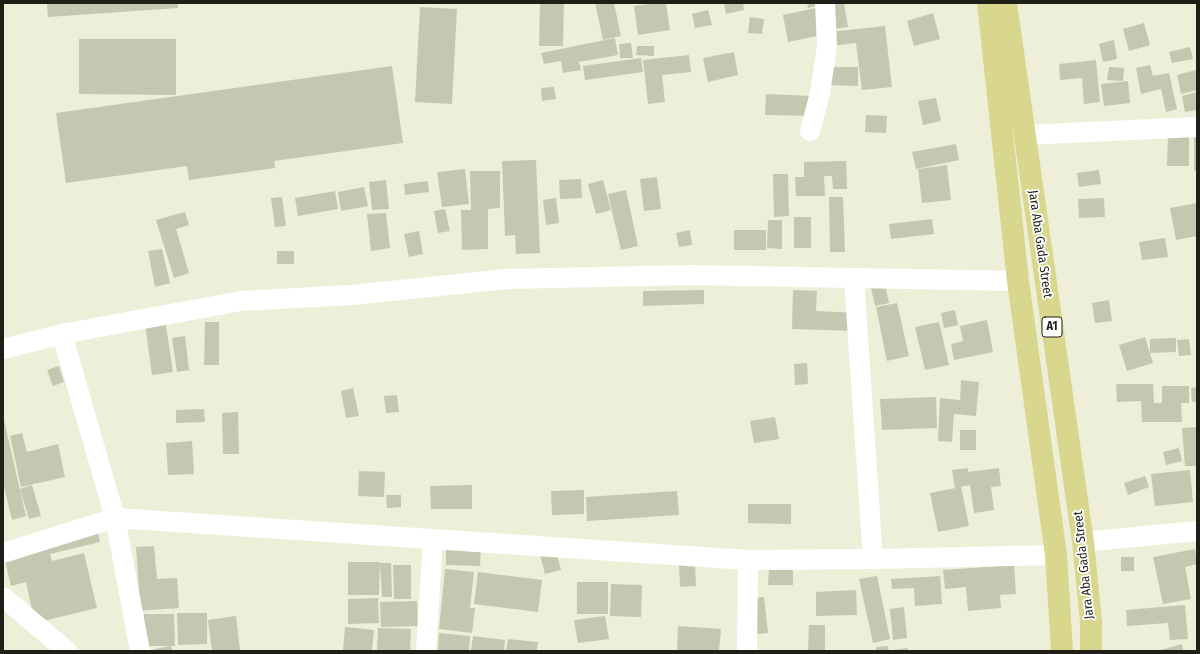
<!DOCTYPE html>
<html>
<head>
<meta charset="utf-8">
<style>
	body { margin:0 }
	#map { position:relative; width:1200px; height:654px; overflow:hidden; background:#eeefd9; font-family:"Fira Sans Condensed",sans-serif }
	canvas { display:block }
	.frame { position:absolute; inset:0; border:4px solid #1f1f17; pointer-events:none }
</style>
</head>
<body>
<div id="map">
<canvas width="1200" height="654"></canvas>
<div class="frame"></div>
</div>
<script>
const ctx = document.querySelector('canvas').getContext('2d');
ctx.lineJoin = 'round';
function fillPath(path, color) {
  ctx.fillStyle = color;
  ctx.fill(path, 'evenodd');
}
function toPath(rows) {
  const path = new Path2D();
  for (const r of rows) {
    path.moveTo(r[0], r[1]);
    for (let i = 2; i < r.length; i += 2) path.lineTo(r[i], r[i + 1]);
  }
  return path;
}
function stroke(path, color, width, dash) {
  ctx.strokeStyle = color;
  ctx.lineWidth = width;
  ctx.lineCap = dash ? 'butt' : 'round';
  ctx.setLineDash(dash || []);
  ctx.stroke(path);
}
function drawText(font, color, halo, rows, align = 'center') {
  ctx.font = font + ' "Fira Sans Condensed",sans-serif';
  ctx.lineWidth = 3.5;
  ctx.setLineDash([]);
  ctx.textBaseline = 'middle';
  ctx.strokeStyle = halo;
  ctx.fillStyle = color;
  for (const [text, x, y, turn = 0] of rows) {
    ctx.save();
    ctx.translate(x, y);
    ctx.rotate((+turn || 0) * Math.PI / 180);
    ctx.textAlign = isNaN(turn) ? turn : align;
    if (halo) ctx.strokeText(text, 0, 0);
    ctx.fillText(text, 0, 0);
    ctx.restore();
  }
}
const building = toPath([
	[47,3,178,3,178,8,48,17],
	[540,3,564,3,563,46,539,46],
	[595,3,614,3,621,36,603,40],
	[656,3,666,3,670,30,638,35,634,6],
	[724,3,743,3,744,10,726,14],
	[807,3,821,3,822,5,808,8],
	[822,3,844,3,848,27,826,30],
	[420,7,457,9,452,104,415,102],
	[816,8,822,35,788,42,783,15],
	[708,10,712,25,695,28,692,14],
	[933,13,940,39,914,46,907,21],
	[750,17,764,19,762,34,748,33],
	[1144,23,1150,45,1129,51,1123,29],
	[885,26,892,87,862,90,856,43,831,46,829,32],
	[615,38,618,55,579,62,581,70,563,73,561,61,544,64,541,53],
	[79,39,176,39,176,95,79,94],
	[1114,40,1117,59,1103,62,1099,44],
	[631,43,633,58,620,58,619,44],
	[637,46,654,46,654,56,636,55],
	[1190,47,1193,59,1172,63,1169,52],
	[734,52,738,75,708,82,703,58],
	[689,55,691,72,662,75,665,102,648,104,643,60],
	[641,58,643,72,585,80,583,66],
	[1096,60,1100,102,1084,104,1082,78,1060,80,1059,64],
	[1150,65,1153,76,1169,73,1177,109,1166,112,1161,89,1141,94,1136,68],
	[392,66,403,143,274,161,275,168,189,180,187,166,66,183,56,113],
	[829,67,858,67,858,86,829,85],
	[1109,67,1124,68,1123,81,1107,80],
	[1196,70,1197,90,1181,94,1177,75],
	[1128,81,1130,103,1104,106,1101,84],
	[554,87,556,99,542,101,541,88],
	[1197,92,1197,110,1185,112,1182,96],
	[766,94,812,96,812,116,765,115],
	[936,98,941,121,923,125,918,101],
	[866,115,887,116,886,133,865,132],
	[1194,129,1197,129,1197,171,1194,171],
	[1168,134,1189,135,1189,166,1167,166],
	[956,144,959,160,916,169,912,152],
	[536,160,540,253,516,254,515,235,505,236,502,161],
	[846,161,847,189,833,189,832,176,824,176,825,196,796,196,795,177,804,177,804,162],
	[947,165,951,200,922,203,918,169],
	[465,169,469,204,442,207,437,172],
	[1099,170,1101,184,1079,187,1077,173],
	[470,171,500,171,500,208,488,209,488,249,462,250,461,210,471,210],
	[773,174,788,174,789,216,774,217],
	[657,177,661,209,644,211,640,179],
	[581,179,582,198,560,199,559,180],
	[386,180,389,209,372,210,369,182],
	[603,180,611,210,596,214,588,184],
	[428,181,429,192,405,195,404,184],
	[364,187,368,206,341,211,338,192],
	[626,190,638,246,621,250,608,194],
	[335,191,338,209,298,216,295,198],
	[282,197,286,226,275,227,271,198],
	[829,197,843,197,845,252,830,252],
	[556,198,559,223,546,225,543,200],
	[1104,198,1105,217,1079,218,1078,199],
	[1197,203,1197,236,1176,240,1170,208],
	[445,209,450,231,438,233,434,211],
	[185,212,189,225,176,229,189,273,174,278,156,220],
	[386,213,390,248,371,251,367,214],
	[794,217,811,217,811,248,794,248],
	[932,219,934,234,891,239,889,224],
	[768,220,782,220,782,249,767,248],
	[690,230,692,245,679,247,676,233],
	[734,230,766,230,766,250,734,250],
	[419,231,423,254,409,257,404,234],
	[1165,238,1168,257,1142,260,1139,242],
	[162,249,170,283,155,287,148,251],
	[277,251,294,251,294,264,277,264],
	[885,285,889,303,875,306,871,288],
	[704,290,704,304,643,306,643,291],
	[793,290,817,291,816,311,858,313,857,331,792,329],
	[1109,300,1112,321,1095,323,1092,303],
	[897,303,909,356,887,361,876,307],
	[955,310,958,325,944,328,941,313],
	[164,313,173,372,152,375,144,316],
	[987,320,993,352,954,360,951,344,963,341,960,326],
	[205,322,219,322,219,365,204,365],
	[939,322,949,365,925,370,915,327],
	[185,336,189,370,177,372,172,338],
	[1145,337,1153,363,1127,371,1119,345],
	[1176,338,1176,352,1150,353,1150,339],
	[1189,339,1191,355,1179,356,1177,340],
	[807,363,808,384,795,385,794,364],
	[59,366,64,382,53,386,47,370],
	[961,380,979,382,976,416,954,414,952,442,938,441,940,398,960,400],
	[1116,384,1153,384,1154,403,1162,403,1162,386,1189,386,1189,403,1181,403,1182,422,1142,422,1141,401,1117,402],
	[1197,387,1197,402,1192,402,1191,388],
	[353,388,359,416,346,418,341,391],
	[397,395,399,412,386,413,384,396],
	[936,397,937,428,882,430,880,399],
	[204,409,205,422,176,423,176,410],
	[238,412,239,454,223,454,222,413],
	[775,417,779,439,754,443,750,421],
	[4,420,26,516,12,520,3,483],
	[1197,427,1197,466,1185,466,1182,428],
	[960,430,976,430,976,450,960,450],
	[22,433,27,452,58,444,65,477,21,487,10,436],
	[192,441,194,474,168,475,166,443],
	[1179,448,1182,461,1166,465,1163,452],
	[968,468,968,472,999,468,1001,486,991,487,994,510,974,513,970,485,955,488,952,470],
	[1190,470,1193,502,1155,506,1151,474],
	[359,471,385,472,384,497,358,496],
	[1145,476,1149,487,1128,495,1124,483],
	[32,485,41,516,29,519,20,489],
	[472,485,472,509,431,509,430,486],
	[961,487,969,526,938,532,930,493],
	[584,490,584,514,552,515,551,491],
	[677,491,679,515,587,521,586,497],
	[386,495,401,495,401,507,387,508],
	[748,504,791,504,791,524,748,523],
	[97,527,100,542,50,554,52,561,84,553,97,608,35,623,26,582,11,586,3,552],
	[154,546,157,579,177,578,179,608,137,611,135,590,139,590,136,547],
	[446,547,481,547,480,566,446,565],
	[1195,549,1197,564,1185,567,1191,599,1163,604,1153,557],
	[556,551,561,570,545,574,540,555],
	[1121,557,1134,557,1134,571,1121,571],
	[348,562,380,562,379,595,348,595],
	[380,563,391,563,392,597,382,597],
	[695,563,696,586,680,587,679,565],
	[393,565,411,565,411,599,394,599],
	[1014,565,1016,594,1000,595,1001,608,968,611,966,587,945,589,943,570],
	[445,569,474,572,470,608,475,608,472,633,439,629],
	[769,569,793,570,793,585,768,585],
	[478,572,542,580,538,612,474,604],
	[877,576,890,639,873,643,859,579],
	[940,576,942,604,915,606,914,588,892,589,891,579],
	[577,582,608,582,608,614,577,614],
	[611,584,642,585,641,617,610,616],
	[856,590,857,615,816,616,816,592],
	[764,597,768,633,757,634,752,598],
	[378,598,379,623,348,624,348,599],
	[417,601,418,626,381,627,380,602],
	[1185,605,1188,639,1170,640,1168,623,1127,626,1126,610],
	[904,607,907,638,893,640,890,609],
	[177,613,207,613,207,644,178,645],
	[144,614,174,614,175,646,144,646],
	[236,616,240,650,212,651,208,620],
	[605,616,609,639,578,643,574,620],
	[809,625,825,625,825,651,808,651],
	[678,626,721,629,719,651,677,651],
	[345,627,374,630,372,651,343,651],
	[378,628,411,629,410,651,377,651],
	[439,633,470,636,469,651,438,651],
	[473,636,505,640,504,651,471,651],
	[508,639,538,642,537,651,506,651],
	[1182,644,1183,651,1157,651],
	[171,646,172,651,155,651,155,649],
	[888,646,889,651,876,651,876,647],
	[908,648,908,651,893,651,893,650]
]);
const street = toPath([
	[810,131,820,93,827,46,825,3],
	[1024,135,1197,127],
	[854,278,873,559],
	[62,334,115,518,140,651],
	[3,349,62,334,241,301,352,295,507,279,691,275,1018,281],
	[1083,542,1197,531],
	[3,553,115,518,748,560,873,559,1056,555],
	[3,597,67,651],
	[426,651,433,539],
	[747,651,748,560]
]);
const primary = toPath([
	[988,3,1018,281,1056,555,1062,651],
	[1006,3,1083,542,1091,621,1091,651]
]);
const shields = [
	[1052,327,20]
];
const shieldNames = [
	["A1",1052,327]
];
const streetNames = [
	["Jara Aba Gada Street",1040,244,82],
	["Jara Aba Gada Street",1084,565,-96]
];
fillPath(building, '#c6c7b1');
stroke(street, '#fff', 20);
stroke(primary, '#d9d78e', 22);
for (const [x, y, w] of shields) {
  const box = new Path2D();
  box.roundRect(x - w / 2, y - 10, w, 20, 3);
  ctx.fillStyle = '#fff';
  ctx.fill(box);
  stroke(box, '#1f1f17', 1);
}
drawText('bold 12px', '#1f1f17', null, shieldNames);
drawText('13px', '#1f1f17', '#fff', streetNames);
</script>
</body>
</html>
